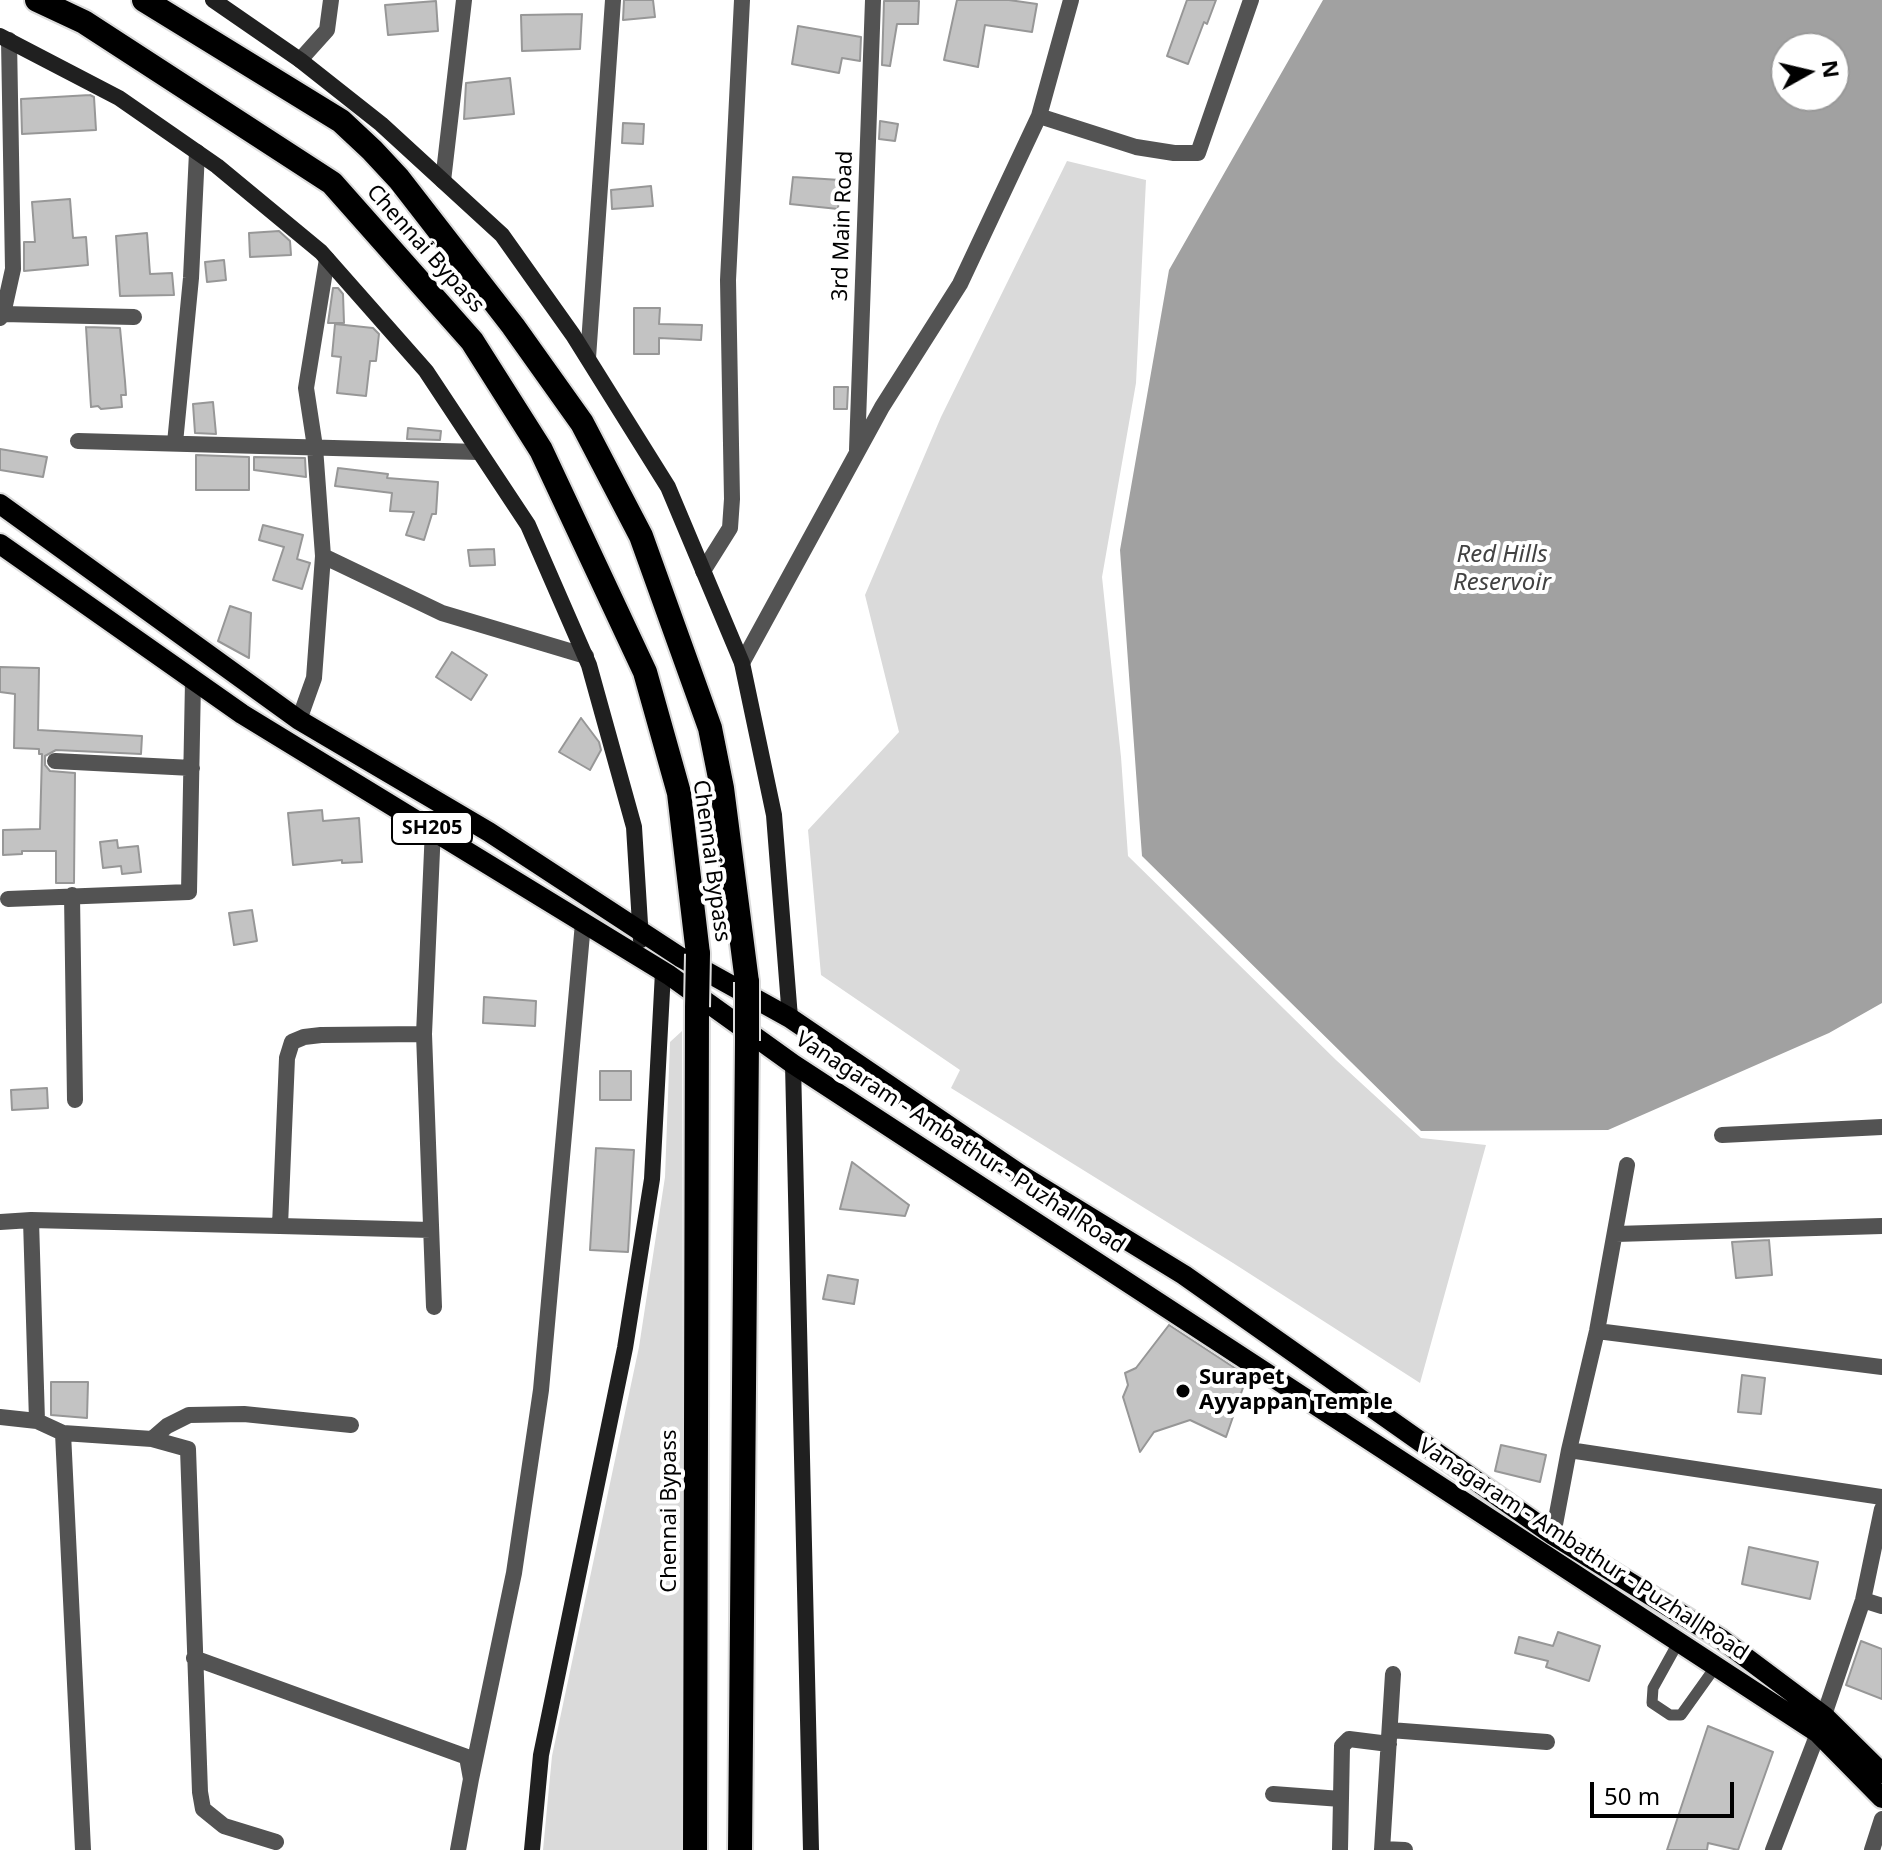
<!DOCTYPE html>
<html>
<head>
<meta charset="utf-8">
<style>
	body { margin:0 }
	#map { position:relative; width:1882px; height:1850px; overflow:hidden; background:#fff; font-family:"Noto Sans",sans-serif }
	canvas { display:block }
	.north { position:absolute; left:1770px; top:32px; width:80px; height:80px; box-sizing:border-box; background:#fff; border:2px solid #999; border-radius:50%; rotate:82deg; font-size:22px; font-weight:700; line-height:32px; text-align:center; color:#000 }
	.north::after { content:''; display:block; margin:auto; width:28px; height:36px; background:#000; clip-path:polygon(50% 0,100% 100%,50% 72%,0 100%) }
	.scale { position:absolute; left:1590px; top:1782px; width:144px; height:36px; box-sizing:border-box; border:4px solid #000; border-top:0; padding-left:10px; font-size:24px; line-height:28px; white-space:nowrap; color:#000; -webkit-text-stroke:6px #fff; paint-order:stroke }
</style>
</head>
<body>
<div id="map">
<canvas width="1882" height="1850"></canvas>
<div class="north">N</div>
<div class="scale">50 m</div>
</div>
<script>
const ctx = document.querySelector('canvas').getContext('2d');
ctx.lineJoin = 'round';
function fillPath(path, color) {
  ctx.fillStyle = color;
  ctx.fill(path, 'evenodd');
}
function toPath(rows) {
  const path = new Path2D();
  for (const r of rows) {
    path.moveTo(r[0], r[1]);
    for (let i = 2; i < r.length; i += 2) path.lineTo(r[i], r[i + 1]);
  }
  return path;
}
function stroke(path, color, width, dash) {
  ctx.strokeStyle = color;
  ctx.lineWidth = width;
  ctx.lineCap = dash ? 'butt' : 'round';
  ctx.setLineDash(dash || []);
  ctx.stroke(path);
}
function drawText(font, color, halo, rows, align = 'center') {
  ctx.font = font + ' "Noto Sans",sans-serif';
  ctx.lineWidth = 8;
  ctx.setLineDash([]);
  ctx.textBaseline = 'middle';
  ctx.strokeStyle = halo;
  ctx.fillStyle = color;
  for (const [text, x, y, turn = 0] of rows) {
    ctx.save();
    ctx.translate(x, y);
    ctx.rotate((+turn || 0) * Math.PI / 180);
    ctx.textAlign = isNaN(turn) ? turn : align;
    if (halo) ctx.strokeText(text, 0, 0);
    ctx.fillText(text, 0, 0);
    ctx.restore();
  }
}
const green = toPath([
	[1067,161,1146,180,1136,383,1102,577,1121,757,1128,856,1336,1060,1421,1138,1486,1145,1420,1383,1233,1263,951,1088,960,1070,821,975,808,830,899,732,865,595,941,417],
	[682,1031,683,1823,681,1850,543,1850,552,1756,639,1347,665,1177,670,1042]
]);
const water = toPath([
	[1323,0,1882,0,1882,1003,1829,1033,1608,1130,1421,1131,1142,856,1120,550,1169,270],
	[1786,48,1834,48,1834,96,1786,96]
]);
const building = toPath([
	[624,0,653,0,655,17,623,20,624,0],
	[957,0,1009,0,1037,4,1032,32,985,25,978,67,944,60,957,0],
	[1187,0,1216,0,1207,24,1204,22,1188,64,1167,56,1187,0],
	[436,1,438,31,388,35,385,5,436,1],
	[884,1,919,1,918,24,897,24,890,66,882,65,884,1],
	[582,14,580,49,522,51,521,15,582,14],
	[798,26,861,37,860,61,842,58,839,73,792,64,798,26],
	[510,78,514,114,464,119,466,83,510,78],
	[90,95,94,97,96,130,22,134,21,99,90,95],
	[880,121,898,124,895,141,879,139,880,121],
	[623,123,644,124,643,144,622,143,623,123],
	[793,177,840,180,838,209,790,204,793,177],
	[651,186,653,206,612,209,611,190,651,186],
	[70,199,73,238,86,237,88,265,24,271,24,242,35,242,32,202,70,199],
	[279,231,290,241,291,255,250,257,249,233,279,231],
	[147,233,150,274,172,273,174,295,120,296,116,236,147,233],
	[224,260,226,280,207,282,205,262,224,260],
	[333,288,338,288,343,294,344,323,328,323,333,288],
	[634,308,660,308,659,324,702,325,701,340,659,338,659,354,634,354,634,308],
	[335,324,373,328,379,334,376,361,370,361,366,396,337,393,341,357,332,356,335,324],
	[86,327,120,328,125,381,126,395,121,395,122,407,101,409,98,406,91,407,86,327],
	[834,387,848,387,847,409,834,409,834,387],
	[213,402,216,434,195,433,193,404,213,402],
	[408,428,441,431,440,440,407,439,408,428],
	[0,449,47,457,43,477,0,470,0,449],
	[196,455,249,457,249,490,196,490,196,455],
	[254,457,305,458,306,477,254,470,254,457],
	[338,468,388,474,387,478,438,482,436,514,432,514,424,540,406,535,414,512,390,511,392,493,335,486,338,468],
	[263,525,303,535,297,559,310,563,302,589,273,580,284,547,259,540,263,525],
	[494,549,495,565,470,566,468,550,494,549],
	[230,606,251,613,249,658,218,641,230,606],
	[452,652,487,675,471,700,436,677,452,652],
	[0,667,39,668,38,730,142,736,141,754,56,750,45,756,45,765,50,771,75,773,74,883,56,883,56,851,22,851,22,854,3,855,3,830,40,829,42,754,39,754,39,749,14,748,15,694,0,692,0,667],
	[581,718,599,742,601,750,590,770,559,752,581,718],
	[322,810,323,821,359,818,362,862,342,863,342,860,293,865,288,813,322,810],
	[117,840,118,848,138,846,141,872,122,874,121,866,103,868,100,842,117,840],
	[252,910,257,941,234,945,229,913,252,910],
	[484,997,536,1001,535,1026,483,1023,484,997],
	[600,1071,631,1071,631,1100,600,1100,600,1071],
	[47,1088,48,1108,12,1110,11,1090,47,1088],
	[596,1148,634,1150,628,1252,590,1250,596,1148],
	[852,1162,909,1205,905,1216,840,1209,852,1162],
	[1769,1240,1772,1275,1736,1278,1732,1242,1769,1240],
	[828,1275,858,1280,854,1304,823,1299,828,1275],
	[1169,1325,1247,1376,1226,1437,1190,1420,1154,1432,1140,1452,1123,1397,1128,1385,1125,1373,1136,1368,1169,1325],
	[1742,1375,1765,1378,1761,1414,1738,1412,1742,1375],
	[51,1382,88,1382,87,1418,51,1415,51,1382],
	[1501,1445,1546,1455,1540,1482,1495,1471,1501,1445],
	[1749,1547,1818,1562,1810,1599,1742,1584,1749,1547],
	[1558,1632,1600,1646,1589,1681,1546,1667,1548,1661,1515,1653,1519,1637,1553,1646,1558,1632],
	[1861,1641,1882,1649,1882,1699,1846,1685,1861,1641],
	[1708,1726,1773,1752,1738,1850,1708,1843,1707,1850,1667,1850,1708,1726]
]);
const lane = toPath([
	[1679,1641,1653,1688,1652,1703,1670,1715,1681,1715,1716,1666]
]);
const street = toPath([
	[300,60,327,30,331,0],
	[1039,116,1136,147,1174,153,1198,153,1251,0],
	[443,181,464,0],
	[3,314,134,317],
	[0,318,3,314,13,269,9,40],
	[588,358,613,0],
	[78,441,479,452],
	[175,443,191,278,197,152],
	[857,450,873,0],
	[323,556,442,613,586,656],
	[703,571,730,528,732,499,728,280,742,0],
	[742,663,882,407,960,284,1039,116,1071,0],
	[299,720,314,678,323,556,315,447,306,388,327,259],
	[55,761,192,768],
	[72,895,75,1100],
	[8,899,189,892,193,681],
	[424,1034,434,1307],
	[1722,1135,1882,1127],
	[31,1220,37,1421],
	[0,1222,31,1220,280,1226,287,1058,292,1042,304,1037,321,1035,424,1034,433,828],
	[280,1226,431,1230],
	[1616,1234,1882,1226],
	[1597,1331,1882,1367],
	[0,1417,37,1421,63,1433,152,1439,188,1449,200,1792,203,1809,224,1826,276,1842],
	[63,1433,83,1850],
	[152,1439,167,1426,189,1415,244,1414,351,1425],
	[1569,1450,1882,1497],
	[1553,1535,1569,1450,1597,1331,1627,1165],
	[1863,1600,1882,1606],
	[194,1658,467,1757,471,1779,458,1850],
	[1390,1730,1547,1742],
	[471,1779,514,1573,541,1390,583,923],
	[1273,1794,1341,1799],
	[1382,1849,1405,1850],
	[1340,1850,1342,1746,1349,1739,1389,1744],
	[1382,1850,1393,1674],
	[1773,1850,1818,1733,1863,1600,1882,1509],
	[1872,1850,1882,1819]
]);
const secondary = toPath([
	[213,0,300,60,381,124,502,235,573,335,668,487,742,663,774,815,790,1018],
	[0,36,119,98,217,166,321,252,426,371,528,525,589,665,634,827,641,940],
	[793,1064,811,1850],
	[532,1850,541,1755,625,1348,652,1179,663,972]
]);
const primary = toPath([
	[0,504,299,720,489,832,680,957,790,1018,1021,1175,1184,1275,1553,1535,1721,1639,1824,1716,1882,1773],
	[0,544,242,714,669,975,793,1064,1818,1733,1882,1798]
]);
const highway = toPath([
	[37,0,84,22,332,183,472,341,541,450,645,672,679,793,698,954],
	[144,0,341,121,372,150,399,179,513,326,582,423,641,536,710,728,722,788,747,982],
	[695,1850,697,1007],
	[740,1850,747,1041]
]);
const highwayBridge = toPath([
	[747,982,747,1041],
	[697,1007,698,954]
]);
const markers = [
	[1183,1391,8,"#000"]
];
const shields = [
	[432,828,80]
];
const shieldNames = [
	["SH205",432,828]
];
const streetNames = [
	["3rd Main Road",843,226,-88],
	["Chennai Bypass",425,249,48],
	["Chennai Bypass",711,861,82],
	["Vanagaram - Ambathur - Puzhal Road",960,1143,33],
	["Chennai Bypass",670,1511,-90],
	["Vanagaram - Ambathur - Puzhal Road",1583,1550,33]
];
const poiNames = [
	["Surapet",1199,1378],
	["Ayyappan Temple",1199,1403]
];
const waterNames = [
	["Red Hills",1502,555],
	["Reservoir",1502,583]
];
fillPath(green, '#dadada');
fillPath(water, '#a1a1a1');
fillPath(building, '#c3c3c3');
stroke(building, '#979797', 2);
stroke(primary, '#dbdbdb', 24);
stroke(highway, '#dbdbdb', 28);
stroke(lane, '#535353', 11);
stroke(street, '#535353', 16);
stroke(secondary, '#202020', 16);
stroke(primary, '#000', 20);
stroke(highway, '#000', 24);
stroke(highwayBridge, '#dbdbdb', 28, []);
stroke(highwayBridge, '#000', 24);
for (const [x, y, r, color] of markers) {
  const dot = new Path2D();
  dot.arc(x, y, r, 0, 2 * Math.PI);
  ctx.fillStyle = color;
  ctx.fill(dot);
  stroke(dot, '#fff', 3);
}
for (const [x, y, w] of shields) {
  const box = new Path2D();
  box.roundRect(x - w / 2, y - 16, w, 32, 6);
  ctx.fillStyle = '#fff';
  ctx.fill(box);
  stroke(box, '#000', 2);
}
drawText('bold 20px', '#000', null, shieldNames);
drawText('22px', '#000', '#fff', streetNames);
drawText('bold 22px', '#000', '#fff', poiNames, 'left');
drawText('italic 24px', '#424242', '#fff', waterNames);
</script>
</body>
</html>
